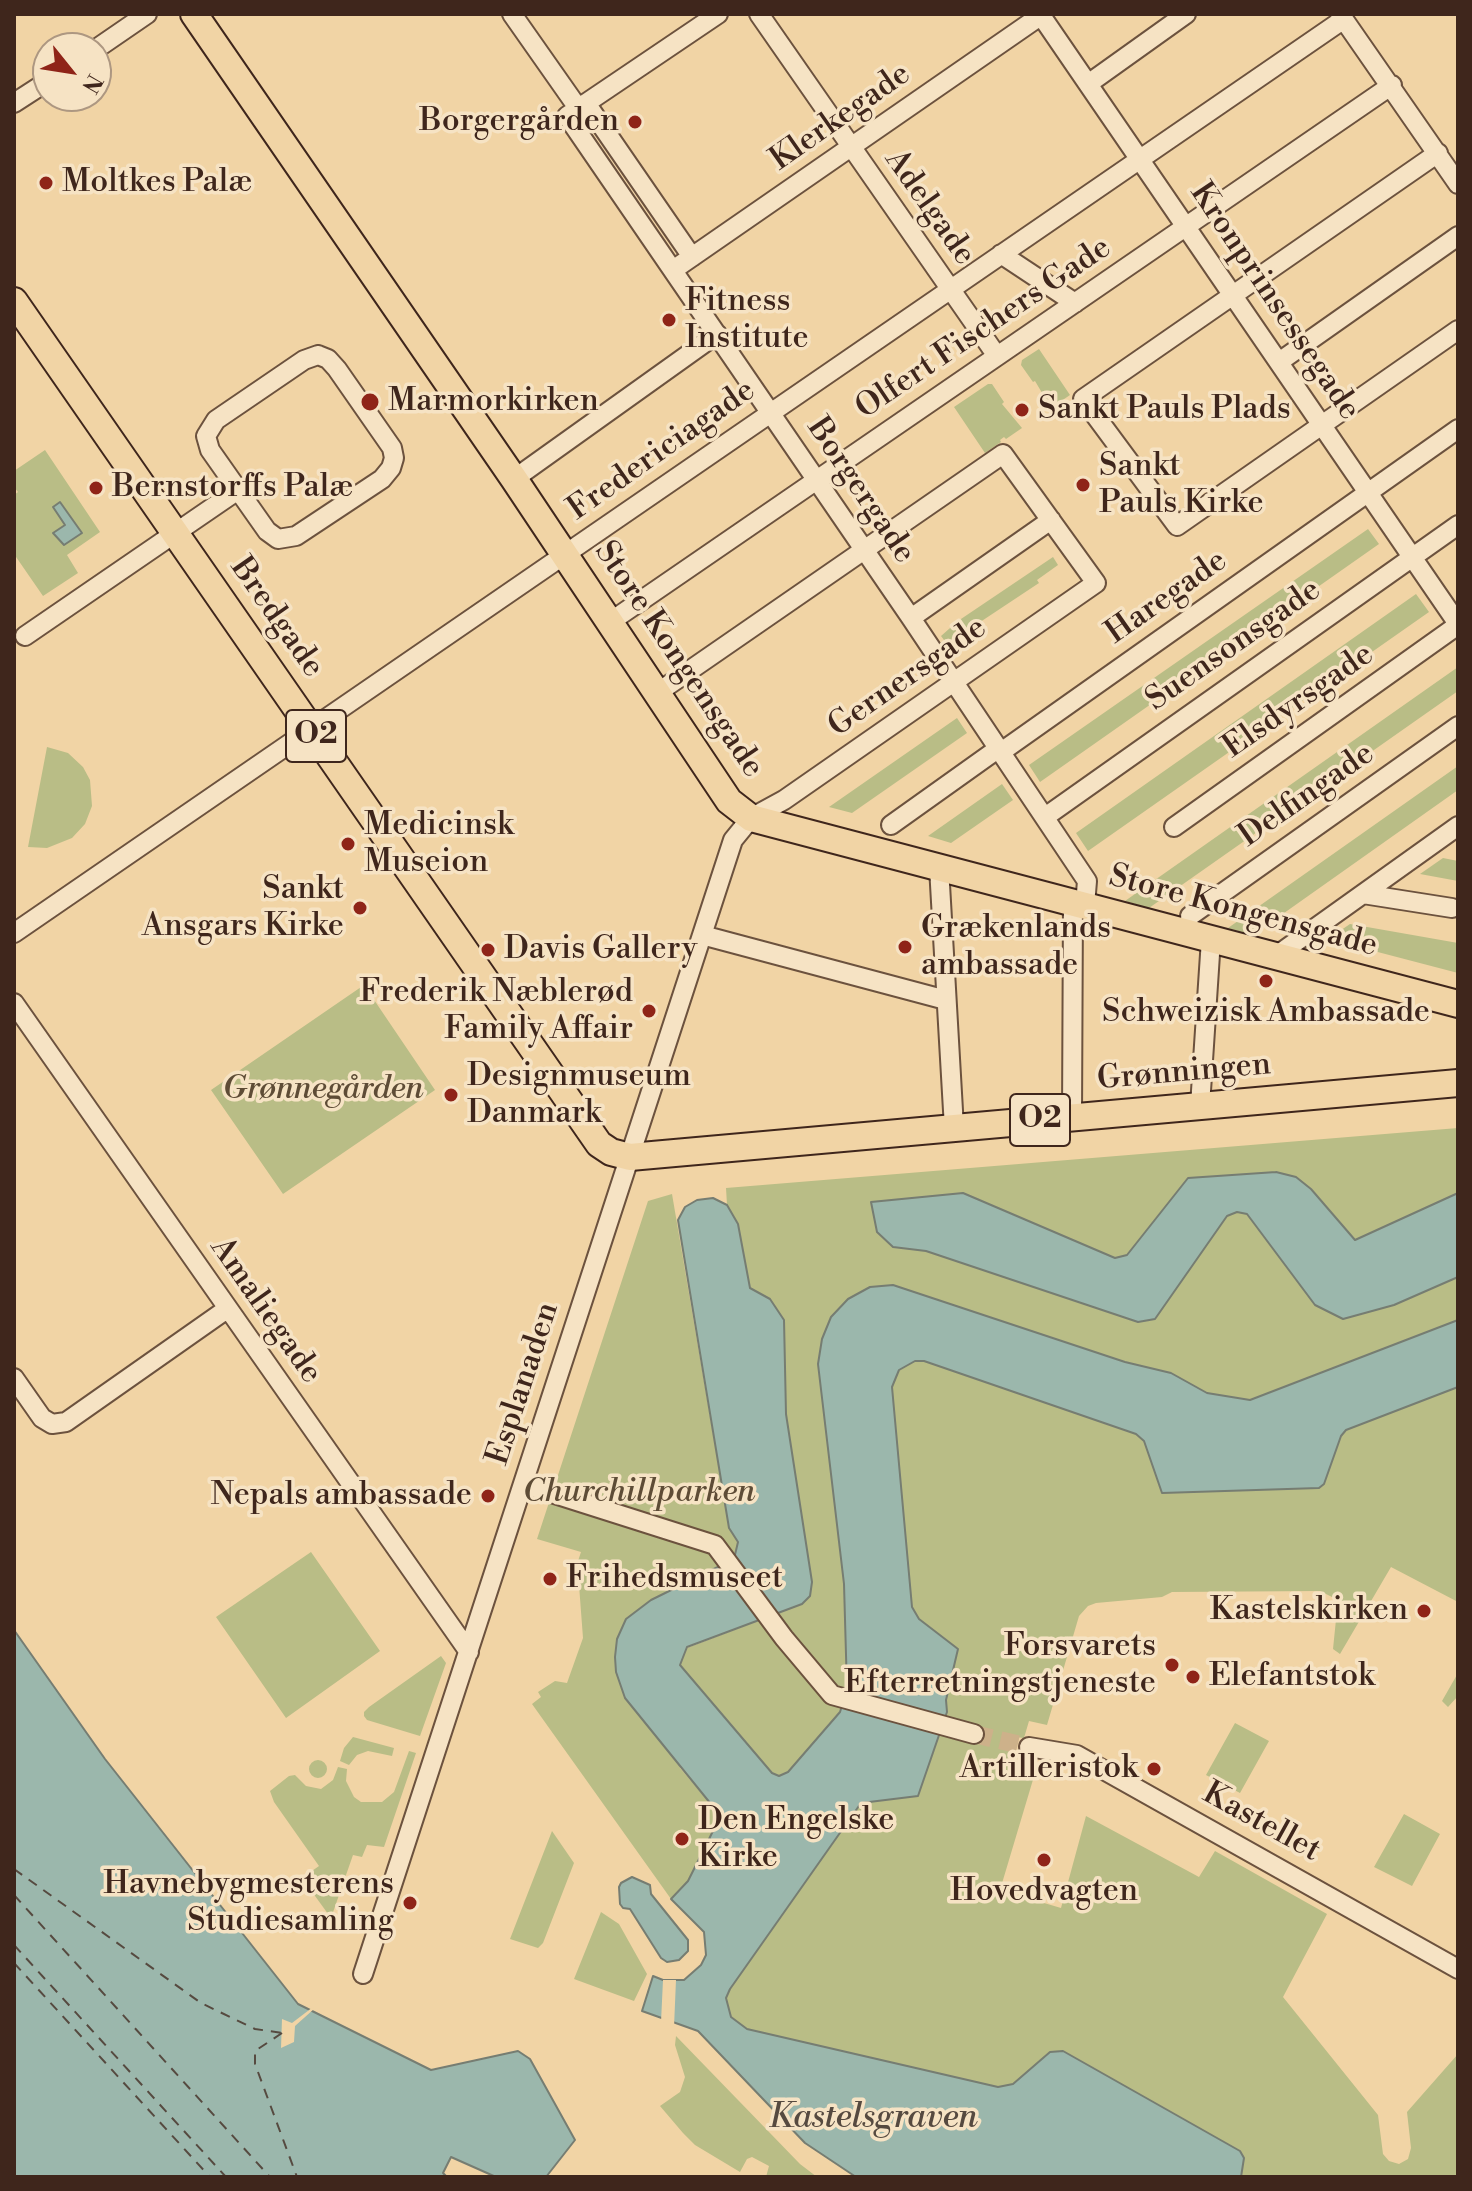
<!DOCTYPE html>
<html>
<head>
<meta charset="utf-8">
<style>
	body { margin:0 }
	#map { position:relative; width:1472px; height:2191px; overflow:hidden; background:#f1d4a5; font-family:"Libre Bodoni",serif }
	canvas { display:block }
	.frame { position:absolute; inset:0; border:16px solid #3f261c; pointer-events:none }
	.north { position:absolute; left:32px; top:32px; width:80px; height:80px; box-sizing:border-box; background:#f6e3c4; border:2px solid #ad9781; border-radius:50%; rotate:120deg; font-size:22px; font-weight:700; line-height:32px; text-align:center; color:#3f261c }
	.north::after { content:''; display:block; margin:auto; width:28px; height:36px; background:#8f2418; clip-path:polygon(50% 0,100% 100%,50% 72%,0 100%) }
</style>
</head>
<body>
<div id="map">
<canvas width="1472" height="2191"></canvas>
<div class="frame"></div>
<div class="north">N</div>
</div>
<script>
const ctx = document.querySelector('canvas').getContext('2d');
ctx.lineJoin = 'round';
function fillPath(path, color) {
  ctx.fillStyle = color;
  ctx.fill(path, 'evenodd');
}
function toPath(rows) {
  const path = new Path2D();
  for (const r of rows) {
    if (r.length === 3) {
      path.moveTo(r[0] + r[2], r[1]);
      path.arc(r[0], r[1], r[2], 0, 2 * Math.PI);
      continue;
    }
    path.moveTo(r[0], r[1]);
    for (let i = 2; i < r.length; i += 2) path.lineTo(r[i], r[i + 1]);
  }
  return path;
}
function stroke(path, color, width, dash) {
  ctx.strokeStyle = color;
  ctx.lineWidth = width;
  ctx.lineCap = dash ? 'butt' : 'round';
  ctx.setLineDash(dash || []);
  ctx.stroke(path);
}
function drawText(font, color, halo, rows, align = 'center') {
  ctx.font = font + ' "Libre Bodoni",serif';
  ctx.lineWidth = 7;
  ctx.setLineDash([]);
  ctx.textBaseline = 'middle';
  ctx.strokeStyle = halo;
  ctx.fillStyle = color;
  for (const [text, x, y, turn = 0] of rows) {
    ctx.save();
    ctx.translate(x, y);
    ctx.rotate((+turn || 0) * Math.PI / 180);
    ctx.textAlign = isNaN(turn) ? turn : align;
    if (halo) ctx.strokeText(text, 0, 0);
    ctx.fillText(text, 0, 0);
    ctx.restore();
  }
}
const green = toPath([
	[1039,349,1070,395,1051,408,1035,381,1033,382,1021,365,1022,360],
	[988,384,992,384,1004,402,1002,404,1022,428,1006,439,1004,437,1000,440,1001,442,985,453,954,407],
	[45,450,100,532,67,555,78,573,43,596,14,554,14,495,18,492,14,487,14,471],
	[1368,529,1379,544,1040,782,1029,765],
	[1053,557,1058,565,1037,580,1039,583,947,644,941,636,958,621],
	[1416,594,1429,612,1088,851,1076,833],
	[1458,667,1458,691,1149,908,1125,901],
	[957,718,967,733,852,813,829,807],
	[47,747,68,753,83,767,90,780,92,806,85,824,72,838,47,848,28,847],
	[1458,766,1458,790,1253,935,1228,928],
	[1002,784,1013,800,951,843,928,836],
	[1443,858,1458,861,1458,881,1420,874],
	[1350,924,1458,943,1458,973,1328,939],
	[364,985,435,1090,283,1194,211,1090],
	[1458,1128,1458,1193,1355,1240,1311,1188,1188,1178,1127,1255,1115,1258,963,1193,872,1202,893,1247,926,1251,1138,1322,1227,1216,1237,1212,1247,1214,1315,1305,1343,1319,1394,1305,1458,1277,1458,1320,1250,1400,1207,1393,1171,1373,1125,1362,893,1285,818,1364,844,1584,847,1690,840,1712,788,1772,779,1776,772,1773,680,1666,687,1648,802,1604,786,1414,784,1320,770,1299,750,1288,738,1224,727,1205,726,1188],
	[672,1194,729,1528,738,1541,734,1559,651,1600,680,1768,719,1814,719,1819,688,1881,671,1899,532,1704,541,1697,538,1692,555,1681,567,1683,583,1638,579,1585,571,1582,581,1552,537,1539,648,1201],
	[915,1361,924,1361,1136,1434,1144,1441,1324,1484,1341,1436,1346,1430,1458,1387,1458,1602,1391,1567,1340,1654,1333,1649,1338,1600,1320,1591,1172,1592,1162,1597,1096,1603,1088,1606,1079,1616,1047,1725,1029,1721,1024,1738,1015,1737,1012,1750,1019,1752,1015,1768,1035,1773,1000,1890,1061,1908,1086,1816,1199,1877,1215,1851,1327,1914,1283,1997,1378,2115,1383,2154,1389,2161,1399,2164,1408,2159,1411,2148,1407,2112,1458,2054,1458,2177,1241,2177,1244,2158,1050,2052,1013,2084,998,2087,747,2029,731,2017,726,1998,730,1989,861,1803,918,1796,947,1712,946,1700,958,1649,919,1619,912,1607,892,1387,899,1370],
	[311,1552,380,1651,286,1718,216,1617],
	[441,1656,446,1663,420,1736,367,1720,364,1716,364,1712,369,1707],
	[1458,1673,1458,1696,1448,1707,1442,1701],
	[1235,1723,1269,1741,1240,1793,1206,1775],
	[353,1737,394,1748,392,1756,368,1751,357,1755,349,1765,340,1761,344,1748],
	[409,1751,416,1753,384,1847,367,1845,362,1857,353,1855,331,1918,302,1878,319,1866,274,1802,270,1791,289,1776,295,1775,306,1786,321,1789,333,1780,338,1767,347,1769,346,1781,354,1797,361,1802,382,1802,394,1792],
	[318,1769,9],
	[1404,1814,1440,1834,1412,1886,1374,1867],
	[552,1831,574,1863,543,1943,538,1948,510,1939],
	[601,1912,619,1924,647,1974,634,2001,574,1979],
	[676,2036,800,2164,817,2177,766,2177,769,2166,752,2157,747,2159,740,2172,695,2145,683,2133,660,2106,680,2092,685,2077,675,2045]
]);
const water = toPath([
	[60,502,82,533,64,545,53,533,65,525,53,507,60,502],
	[1276,1172,1296,1177,1311,1189,1355,1240,1458,1193,1458,1277,1394,1305,1343,1319,1315,1305,1247,1214,1237,1212,1227,1216,1155,1319,1138,1322,926,1251,893,1247,877,1232,871,1202,963,1193,1115,1258,1127,1255,1188,1178,1276,1172],
	[713,1198,727,1205,738,1224,750,1288,770,1299,784,1320,786,1414,812,1582,810,1596,802,1604,687,1647,680,1665,772,1773,779,1776,788,1772,840,1712,847,1690,844,1584,818,1364,822,1339,831,1317,848,1299,870,1287,893,1285,1125,1362,1171,1373,1207,1393,1250,1400,1458,1320,1458,1387,1346,1430,1341,1436,1324,1484,1319,1488,1162,1493,1144,1441,1136,1434,924,1361,915,1361,899,1370,892,1387,912,1607,919,1619,958,1649,946,1700,947,1712,918,1796,861,1803,730,1989,726,1998,731,2017,747,2029,998,2087,1013,2084,1050,2052,1063,2051,1240,2151,1244,2158,1241,2177,856,2177,805,2143,698,2031,642,2011,653,1976,663,1980,684,1980,701,1965,706,1955,704,1932,671,1899,688,1881,719,1819,719,1814,625,1698,616,1672,615,1657,617,1639,626,1619,651,1600,734,1559,738,1542,729,1528,678,1220,685,1207,697,1200,713,1198],
	[14,1630,105,1759,298,2004,431,2070,518,2051,530,2059,575,2140,546,2177,496,2177,451,2157,443,2173,447,2177,14,2177,14,1630],
	[632,1877,650,1885,651,1894,688,1940,688,1951,679,1960,667,1962,661,1958,630,1909,623,1908,620,1904,619,1887,621,1883,632,1877]
]);
const pier = toPath([
	[663,1980,676,1980,674,2027,661,2022],
	[313,2007,314,2009,295,2026,294,2042,281,2048,282,2019,292,2023]
]);
const ferry = toPath([
	[14,1869,201,2003,255,2029,283,2033],
	[14,1895,270,2177],
	[14,1945,226,2177],
	[14,1963,210,2177],
	[282,2033,255,2051,255,2064,297,2177]
]);
const minorTunnel = toPath([
	[974,1734,1029,1747]
]);
const minor = toPath([
	[512,14,578,108],
	[718,14,567,116,911,618,1087,881,1085,905],
	[759,14,997,356],
	[1040,14,1458,624],
	[1340,14,1458,184],
	[96,49,147,14],
	[1088,84,1186,14],
	[14,103,48,81],
	[586,103,692,257],
	[1438,153,1083,399,1177,526,1458,330],
	[1001,254,1075,303],
	[673,270,1043,14],
	[318,355,328,359,337,369,392,448,394,458,391,468,382,479,296,536,278,539,267,531,210,450,206,436,216,420,304,360,318,355],
	[1279,362,1458,236],
	[514,479,717,334],
	[911,618,1051,520],
	[610,622,1392,85],
	[25,636,238,490],
	[1001,752,1458,429],
	[1045,817,1458,525],
	[891,825,999,748],
	[1174,827,1458,625],
	[939,867,954,1128],
	[1363,894,1452,908],
	[1190,916,1458,726],
	[14,933,1344,19],
	[702,935,946,1000],
	[1276,956,1458,826],
	[14,1003,469,1652],
	[1200,1106,1211,939],
	[1072,1117,1073,902],
	[14,1378,42,1418,52,1424,66,1422,227,1309],
	[523,1484,715,1545,784,1638,832,1695,974,1734],
	[1029,1747,1077,1755,1458,1969],
	[363,1974,733,840,751,818,784,800,1096,583,1003,454,657,693]
]);
const primary = toPath([
	[194,14,514,479,729,801,751,818,1458,1004],
	[14,301,599,1144,611,1152,630,1157,1458,1083]
]);
const markers = [
	[635,122,8,"#8f2418"],
	[46,183,8,"#8f2418"],
	[669,320,8,"#8f2418"],
	[370,402,10,"#8f2418"],
	[1022,410,8,"#8f2418"],
	[1083,485,8,"#8f2418"],
	[96,488,8,"#8f2418"],
	[348,844,8,"#8f2418"],
	[360,908,8,"#8f2418"],
	[905,947,8,"#8f2418"],
	[488,950,8,"#8f2418"],
	[1266,981,8,"#8f2418"],
	[649,1011,8,"#8f2418"],
	[451,1095,8,"#8f2418"],
	[488,1496,8,"#8f2418"],
	[550,1579,8,"#8f2418"],
	[1424,1611,8,"#8f2418"],
	[1172,1665,8,"#8f2418"],
	[1193,1677,8,"#8f2418"],
	[1154,1769,8,"#8f2418"],
	[682,1839,8,"#8f2418"],
	[1044,1860,8,"#8f2418"],
	[410,1903,8,"#8f2418"]
];
const shields = [
	[316,736,60],
	[1040,1120,60]
];
const shieldNames = [
	["O2",316,736],
	["O2",1040,1120]
];
const streetNames = [
	["Klerkegade",841,118,-35],
	["Adelgade",929,208,55],
	["Kronprinsessegade",1274,302,56],
	["Olfert Fischers Gade",984,329,-34],
	["Fredericiagade",662,451,-35],
	["Borgergade",860,491,56],
	["Haregade",1167,598,-35],
	["Bredgade",276,618,55],
	["Suensonsgade",1234,646,-35],
	["Store Kongensgade",678,660,56],
	["Gernersgade",908,678,-35],
	["Elsdyrsgade",1299,702,-35],
	["Delfingade",1307,796,-35],
	["Store Kongensgade",1243,912,15],
	["Grønningen",1184,1073,-5],
	["Amaliegade",265,1311,55],
	["Esplanaden",524,1384,-72],
	["Kastellet",1261,1823,29]
];
const poiNames = [
	["Borgergården",619,122,"right"],
	["Moltkes Palæ",62,183],
	["Fitness",685,302],
	["Institute",685,339],
	["Marmorkirken",388,402],
	["Sankt Pauls Plads",1038,410],
	["Sankt",1099,467],
	["Pauls Kirke",1099,504],
	["Bernstorffs Palæ",112,488],
	["Medicinsk",364,826],
	["Museion",364,863],
	["Sankt",344,890,"right"],
	["Ansgars Kirke",344,927,"right"],
	["Grækenlands",921,929],
	["ambassade",921,966],
	["Davis Gallery",504,950],
	["Frederik Næblerød",633,993,"right"],
	["Family Affair",633,1030,"right"],
	["Schweizisk Ambassade",1266,1013,"center"],
	["Designmuseum",467,1077],
	["Danmark",467,1114],
	["Nepals ambassade",472,1496,"right"],
	["Frihedsmuseet",566,1579],
	["Kastelskirken",1408,1611,"right"],
	["Forsvarets",1156,1647,"right"],
	["Efterretningstjeneste",1156,1684,"right"],
	["Elefantstok",1209,1677],
	["Artilleristok",1138,1769,"right"],
	["Den Engelske",698,1821],
	["Kirke",698,1858],
	["Havnebygmesterens",394,1885,"right"],
	["Studiesamling",394,1922,"right"],
	["Hovedvagten",1044,1892,"center"]
];
const parkNames = [
	["Grønnegården",323,1090],
	["Churchillparken",639,1493]
];
const waterNames = [
	["Kastelsgraven",873,2119]
];
fillPath(green, '#b9bd86');
fillPath(water, '#9bb7ac');
stroke(water, '#767d72', 2);
fillPath(pier, '#f1d4a5');
stroke(ferry, '#564a40', 2, [10, 8]);
stroke(minorTunnel, '#cdb18a', 18, [18, 9]);
stroke(minor, '#6c523e', 22);
stroke(primary, '#3f261c', 30);
stroke(minor, '#f6e3c4', 18);
stroke(primary, '#f1d4a5', 26);
for (const [x, y, r, color] of markers) {
  const dot = new Path2D();
  dot.arc(x, y, r, 0, 2 * Math.PI);
  ctx.fillStyle = color;
  ctx.fill(dot);
  stroke(dot, '#f6e3c4', 3);
}
for (const [x, y, w] of shields) {
  const box = new Path2D();
  box.roundRect(x - w / 2, y - 26, w, 52, 6);
  ctx.fillStyle = '#f6e3c4';
  ctx.fill(box);
  stroke(box, '#3f261c', 2);
}
drawText('bold 30px', '#3f261c', null, shieldNames);
drawText('32px', '#3f261c', '#f6e3c4', streetNames);
drawText('32px', '#3f261c', '#f6e3c4', poiNames, 'left');
drawText('italic 32px', '#5e4c36', '#f6e3c4', parkNames);
drawText('italic 34px', '#564a40', '#f6e3c4', waterNames);
</script>
</body>
</html>
